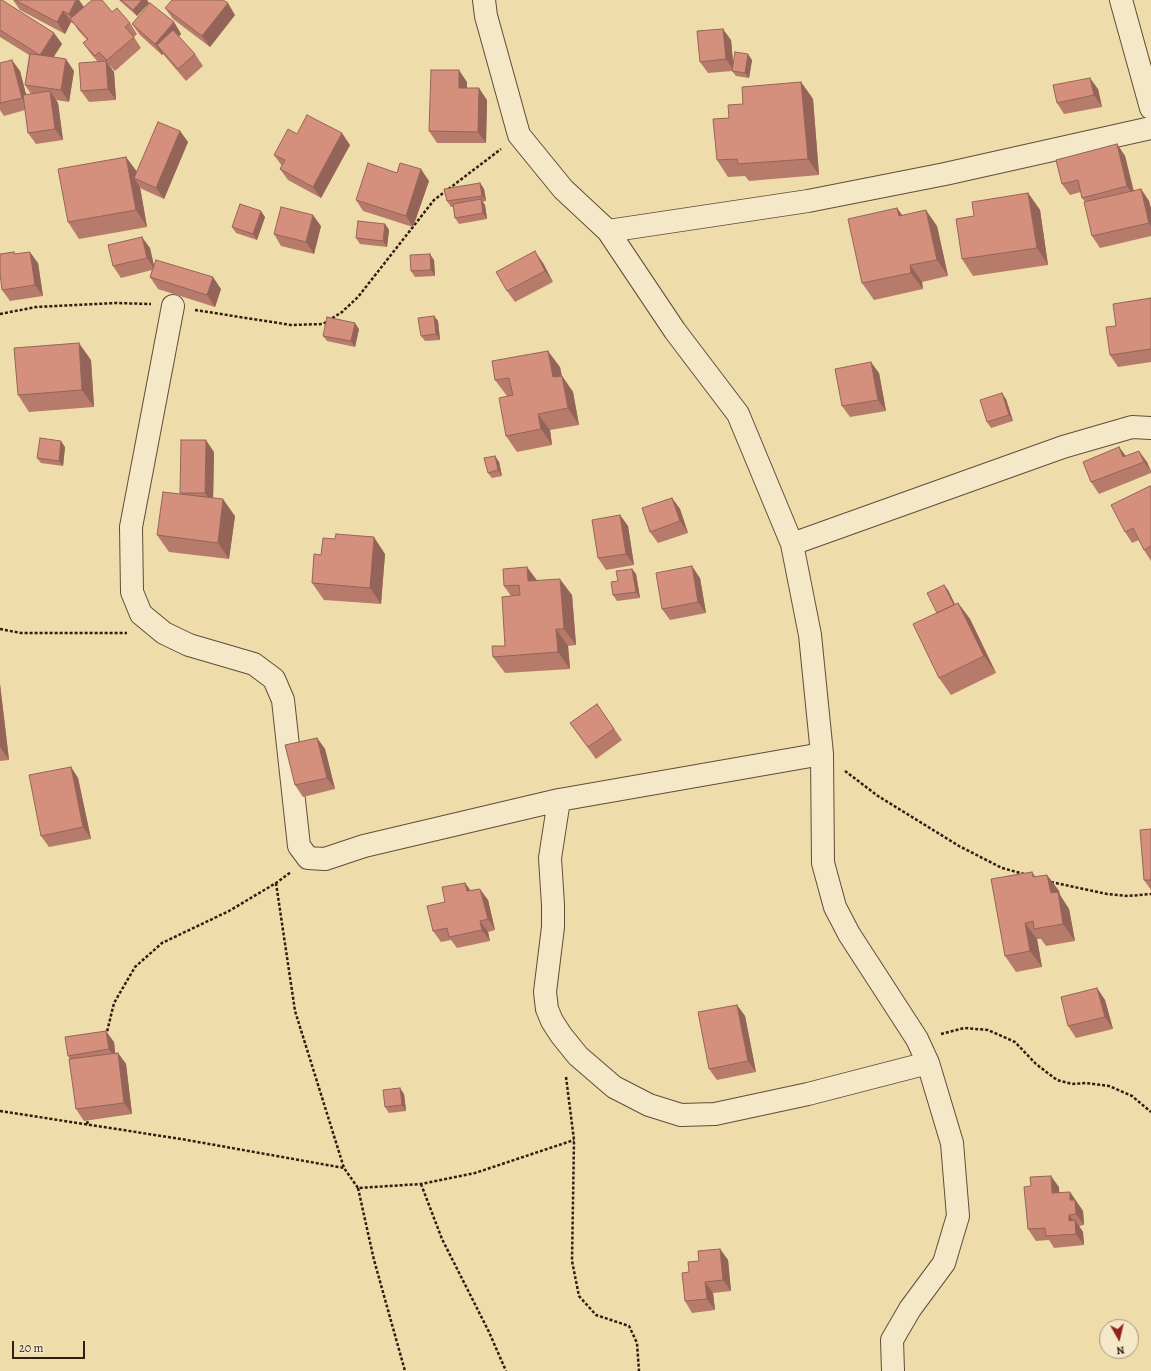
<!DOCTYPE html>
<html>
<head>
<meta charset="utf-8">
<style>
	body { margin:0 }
	#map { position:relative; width:1151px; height:1371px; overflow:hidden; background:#eedcaa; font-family:Alegreya,serif }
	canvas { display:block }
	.north { position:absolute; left:1099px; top:1319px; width:40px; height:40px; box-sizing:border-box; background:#f4e8c8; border:1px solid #a89680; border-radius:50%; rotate:172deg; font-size:11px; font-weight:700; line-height:16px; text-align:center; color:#351c13 }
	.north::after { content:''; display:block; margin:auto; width:14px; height:18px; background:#8f2418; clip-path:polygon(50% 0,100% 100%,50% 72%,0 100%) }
	.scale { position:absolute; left:12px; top:1341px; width:73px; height:18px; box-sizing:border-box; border:2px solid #351c13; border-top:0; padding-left:5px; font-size:12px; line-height:14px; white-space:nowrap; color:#351c13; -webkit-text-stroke:3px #f4e8c8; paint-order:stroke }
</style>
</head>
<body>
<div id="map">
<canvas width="1151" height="1371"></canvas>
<div class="north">N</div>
<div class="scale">20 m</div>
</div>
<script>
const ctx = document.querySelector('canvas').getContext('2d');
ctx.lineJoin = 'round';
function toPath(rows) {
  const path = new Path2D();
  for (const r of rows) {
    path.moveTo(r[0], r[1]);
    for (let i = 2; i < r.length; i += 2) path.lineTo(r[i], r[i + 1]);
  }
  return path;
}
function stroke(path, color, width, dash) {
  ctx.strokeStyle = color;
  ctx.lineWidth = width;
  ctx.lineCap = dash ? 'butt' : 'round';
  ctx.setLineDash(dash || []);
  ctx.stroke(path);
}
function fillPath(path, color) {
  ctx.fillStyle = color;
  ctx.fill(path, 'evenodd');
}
const path = toPath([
	[195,310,291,325,323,324,342,312,358,297,434,200,501,149],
	[0,314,36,307,116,303,151,304],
	[0,629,21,633,127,633],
	[845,771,878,796,959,846,1002,868,1024,874],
	[1051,882,1107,894,1128,896,1151,894],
	[276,883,295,1011,344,1168,358,1188,421,1184,475,1173,574,1140],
	[941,1034,964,1028,988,1030,1015,1042,1036,1064,1057,1080,1072,1084,1086,1083,1109,1086,1132,1096,1151,1112],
	[106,1036,114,1003,135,967,162,943,229,911,276,883,291,872],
	[566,1077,574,1140,572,1261,579,1296,596,1315,629,1326,637,1343,639,1371],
	[0,1111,181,1139,344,1168],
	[87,1124,89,1117],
	[421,1184,442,1239,489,1332,506,1371],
	[358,1188,374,1260,405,1371]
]);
const minor = toPath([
	[484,0,486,16,519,135,563,189,608,231,675,331,738,414,792,544,810,635,822,754,823,863,835,907,849,934,917,1039,928,1063,952,1143,958,1216,944,1263,910,1309,892,1340,893,1371],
	[1121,0,1151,108],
	[608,231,808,201,945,174,1151,128],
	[173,306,131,527,132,592,141,614,164,633,189,645,254,664,274,679,283,700,299,846,308,858,325,859,364,846,559,800,822,754],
	[792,544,1063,447,1132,427,1151,428],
	[559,800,550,858,553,905,553,927,545,992,547,1009,552,1021,561,1035,578,1056,614,1087,649,1105,681,1115,715,1114,808,1094,928,1063]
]);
const wall = toPath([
	[0,0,54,33,62,44,53,58,74,71,69,102,56,100,58,103,63,140,36,144,28,133,25,110,4,116,0,110,0,63,20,71,26,95,31,94,25,85,29,55,0,37],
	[13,0,79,0,84,7,112,12,130,23,137,34,134,37,141,48,115,71,107,63,114,72,116,100,89,102,81,91,98,62,91,54,83,43,87,40,78,30,74,24,71,22,65,34,20,10],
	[119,0,147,0,149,3,137,16],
	[165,8,235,15,210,47,173,19],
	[174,22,181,34,179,37,195,54,203,66,186,81,163,54,162,55,140,35,132,24],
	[731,40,733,63,752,60,749,78,736,76,732,71,708,73,700,62],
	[467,82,467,88,487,100,486,143,437,143,429,131],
	[801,82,813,99,819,175,749,181,745,176,728,177,717,160,729,118,743,104],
	[1098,89,1102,107,1064,114,1057,103],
	[180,131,188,142,164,199,142,189,140,187,147,227,79,239,68,222,137,171],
	[297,134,350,145,321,198,288,180,280,169,282,166,274,155],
	[1117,144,1125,156,1134,191,1141,189,1149,201,1151,209,1151,236,1100,248,1092,236,1085,202,1082,198,1081,192,1070,195,1062,184],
	[397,173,429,181,413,227,363,211,356,200],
	[480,183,484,189,486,201,482,202,485,205,487,219,459,224,455,218,453,207,451,207,447,201],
	[1028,193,1040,210,1048,265,973,276,962,259,974,216],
	[897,208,902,215,937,226,948,276,922,282,923,289,874,300,862,283],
	[265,217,257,240,236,233,232,227],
	[385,224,389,230,387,247,360,244,356,238],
	[321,226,314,254,281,246,274,234],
	[150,248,154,266,221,289,215,307,158,289,150,277,152,270,121,278,113,266],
	[16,254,38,263,43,296,10,301,2,290],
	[434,260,435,276,415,277,411,271],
	[543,263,553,282,515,302,507,291],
	[1151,298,1151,362,1118,367,1110,355,1116,326],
	[434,316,438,321,440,340,425,341,421,336],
	[359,329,355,347,327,341,323,336],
	[91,360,94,407,29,412,18,395],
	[560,367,562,376,573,392,579,425,550,430,552,445,517,452,506,436,507,396,495,380],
	[879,373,886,411,850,417,842,406],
	[1006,399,1013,421,991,428,987,422],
	[65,447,63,466,41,463,37,458],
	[1119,447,1126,456,1147,462,1151,471,1151,473,1099,494,1091,482],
	[214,452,213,498,235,516,229,559,169,552,157,535,181,494,180,493],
	[495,456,499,462,502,476,492,478,488,473],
	[1151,487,1151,561,1144,550,1139,540,1132,543,1125,532],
	[672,498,680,509,688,533,658,543,650,532],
	[620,515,628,526,634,565,606,570,598,558],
	[335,539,385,554,381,604,324,600,312,583,321,555],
	[632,569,636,574,640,598,617,601,613,595,618,581],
	[700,578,706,613,670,620,662,609],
	[537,580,572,595,576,645,568,646,570,669,505,673,493,657,505,646,511,596,504,586],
	[944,585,948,590,955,604,958,603,970,619,996,673,951,695,939,678,937,613],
	[0,684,9,760,0,761],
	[597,704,622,740,596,759,570,723],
	[317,738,325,749,335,789,303,797,295,785],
	[71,767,78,778,91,839,49,847,41,836],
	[1151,829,1151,890,1144,880],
	[1032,872,1036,877,1047,875,1059,891,1060,895,1069,909,1075,941,1046,946,1041,939,1037,939,1042,967,1016,972,1005,956],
	[465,883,471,891,488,900,495,930,488,932,490,941,457,948,451,940,441,942,433,931,445,902],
	[1097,988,1105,1000,1113,1029,1076,1038,1068,1026],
	[737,1005,745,1016,756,1072,717,1080,709,1069],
	[114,1042,115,1053,118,1053,126,1064,132,1114,84,1121,76,1109,70,1059,68,1056],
	[404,1094,406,1111,389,1113,385,1107],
	[1059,1187,1059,1193,1070,1192,1083,1211,1084,1225,1079,1226,1083,1232,1084,1245,1054,1248,1049,1240,1036,1241,1028,1229],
	[720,1249,728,1260,731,1291,713,1293,715,1310,692,1313,685,1301,689,1272,699,1261]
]);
const shadedWall = toPath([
	[76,0,79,0,85,9,77,25,69,14],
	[142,0,147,0,149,3,137,16,133,10],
	[228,3,235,15,210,47,202,36],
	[63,11,71,22,65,34,57,22],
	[174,22,181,34,164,53,157,45,163,54,162,55,155,44],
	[723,29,731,40,734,71,726,59],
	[54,33,62,44,47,67,40,55],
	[748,54,752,60,749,78,745,73],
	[66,59,74,71,69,102,61,90],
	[12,60,20,71,30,109,22,98],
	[106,61,114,72,116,100,108,89],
	[459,70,467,82,467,99,459,88],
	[1090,78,1098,89,1102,107,1094,95],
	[801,82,813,99,819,175,808,159],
	[479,88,487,100,486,143,478,132],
	[50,91,58,103,63,140,55,129],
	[180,131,188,142,164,199,156,188],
	[342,133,350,145,321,198,313,187],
	[1117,144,1125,156,1135,198,1127,186],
	[126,157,138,173,134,178,140,187,147,227,136,210],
	[421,169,429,181,413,227,406,216],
	[480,183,484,189,486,201,482,196],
	[1141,189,1149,201,1151,209,1151,226,1149,223],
	[1028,193,1040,210,1048,265,1037,248],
	[481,199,485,205,487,219,483,213],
	[897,208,909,225,899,216],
	[926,210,937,226,948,276,937,260],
	[261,211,265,217,257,240,253,234],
	[313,215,321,226,314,254,306,242],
	[385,224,389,230,387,247,383,241],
	[142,237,150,248,155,270,147,258],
	[535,251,543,263,553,282,545,271],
	[30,252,38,263,43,296,35,285],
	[430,254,434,260,435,276,431,270],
	[910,265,922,282,923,289,911,273],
	[213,277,221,289,215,307,207,295],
	[434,316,438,321,440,340,436,334],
	[355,323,359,329,355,347,351,341],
	[79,343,91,360,94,407,82,390],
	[548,351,560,367,565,394,553,377],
	[871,362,879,373,886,411,878,400],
	[562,376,573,392,579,425,568,408],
	[1002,393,1006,399,1013,421,1009,415],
	[538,414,550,430,552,445,541,429],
	[206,440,214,452,213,504,205,493],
	[61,441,65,447,63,466,59,461],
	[1119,447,1127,458,1123,457],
	[1139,451,1147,462,1151,472,1144,462],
	[495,456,499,462,502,476,498,470],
	[672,498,680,509,688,533,680,521],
	[223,499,235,516,229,559,218,543],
	[620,515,628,526,634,565,626,554],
	[374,537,385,554,381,604,370,588],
	[692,566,700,578,706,613,698,602],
	[527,567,539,583,528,581],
	[632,569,636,574,640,598,636,592],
	[560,579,572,595,576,645,564,629],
	[944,585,948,590,959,613,955,608],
	[958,603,970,619,996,673,984,656],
	[556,629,568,646,570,669,558,652],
	[0,684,9,760,0,747],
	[317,738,325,749,335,789,327,778],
	[71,767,78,778,91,839,83,827],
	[1047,875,1059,891,1060,895,1069,909,1075,941,1063,924,1051,893],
	[465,883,473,894,467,891],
	[480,889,488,900,495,930,488,919],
	[480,921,488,932,490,941,482,930],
	[1025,923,1037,939,1042,967,1030,951],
	[1097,988,1105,1000,1113,1029,1105,1017],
	[737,1005,745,1016,756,1072,748,1061],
	[106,1031,114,1042,116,1060,109,1049],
	[118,1053,126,1064,132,1114,124,1103],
	[400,1088,404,1094,406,1111,402,1105],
	[1051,1176,1059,1187,1060,1205,1052,1193],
	[1070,1192,1083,1211,1084,1225,1076,1214,1070,1200],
	[1069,1215,1076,1224,1075,1220,1083,1232,1084,1245,1076,1234,1069,1221],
	[720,1249,728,1260,731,1291,723,1280],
	[705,1282,713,1293,715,1310,707,1299]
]);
const building = toPath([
	[0,0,2,0,54,33,40,55,66,59,61,90,25,85,30,54,40,55,0,30,0,0],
	[15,0,76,0,69,14,63,11,57,22,15,0],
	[92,0,102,0,112,12,117,8,130,23,125,27,134,37,107,60,99,52,95,56,83,43,88,39,70,19,92,0],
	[121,0,142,0,133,10,121,0],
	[172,0,223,0,228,3,202,36,165,8,172,0],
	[150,3,174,22,155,44,132,24,150,3],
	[723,29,726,59,700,62,697,31,723,29],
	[173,30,195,54,178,69,157,45,173,30],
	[735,52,748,54,745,73,732,71,735,52],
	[12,60,22,98,0,103,0,63,12,60],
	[106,61,108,89,81,91,79,63,106,61],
	[431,70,459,70,459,88,479,88,478,132,429,131,431,70],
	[1090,78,1094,95,1057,103,1053,85,1090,78],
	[801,82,808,159,738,164,737,159,717,160,713,119,729,118,728,105,743,104,742,87,801,82],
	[50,91,55,129,28,133,23,95,50,91],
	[307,115,342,133,313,187,280,169,285,160,274,155,288,129,297,134,307,115],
	[158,122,180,131,156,188,134,178,158,122],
	[1117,144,1127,186,1082,198,1078,180,1062,184,1056,160,1117,144],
	[126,157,136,210,68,222,58,169,126,157],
	[368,163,397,173,400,163,421,169,406,216,356,200,368,163],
	[480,183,482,196,447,201,444,189,480,183],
	[1141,189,1149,223,1092,236,1084,202,1141,189],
	[1028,193,1037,248,962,259,956,219,974,216,972,202,1028,193],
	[481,199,483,213,455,218,453,204,481,199],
	[240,204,261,211,253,234,232,227,240,204],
	[281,207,313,215,306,242,274,234,281,207],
	[897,208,899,216,926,210,937,260,910,265,911,273,862,283,848,219,897,208],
	[358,221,385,224,383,241,356,238,358,221],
	[142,237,147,258,113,266,108,245,142,237],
	[535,251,545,271,507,291,496,272,535,251],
	[14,252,14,254,30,252,35,285,2,290,0,273,0,254,14,252],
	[430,254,431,270,411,271,410,255,430,254],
	[156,260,213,277,207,295,150,277,156,260],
	[1151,298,1151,349,1110,355,1106,327,1116,326,1113,304,1151,298],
	[434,316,436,334,421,336,418,318,434,316],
	[327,317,355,323,351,341,323,336,327,317],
	[79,343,82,390,18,395,14,348,79,343],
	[548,351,553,377,562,376,568,408,538,414,541,429,506,436,499,398,513,395,509,378,495,380,492,361,548,351],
	[871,362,878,400,842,406,835,369,871,362],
	[1002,393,1009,415,987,422,980,400,1002,393],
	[40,438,61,441,59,461,37,458,40,438],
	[181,440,206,440,205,493,180,493,181,440],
	[1119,447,1123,457,1139,451,1144,462,1091,482,1083,462,1119,447],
	[495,456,498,470,488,473,484,458,495,456],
	[1150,486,1151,488,1151,546,1144,550,1133,528,1125,532,1111,505,1150,486],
	[163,492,223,499,218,543,157,535,163,492],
	[672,498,680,521,650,532,642,508,672,498],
	[620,515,626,554,598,558,592,520,620,515],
	[336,534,374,537,370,588,312,583,314,554,321,555,323,538,335,539,336,534],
	[692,566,698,602,662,609,656,573,692,566],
	[527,567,528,581,560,579,564,629,556,629,558,652,493,657,492,646,505,646,502,597,520,595,519,585,504,586,503,569,527,567],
	[632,569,636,592,613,595,611,582,618,581,616,571,632,569],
	[944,585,954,605,937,613,927,593,944,585],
	[958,603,984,656,939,678,913,624,958,603],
	[597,704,614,729,588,747,570,723,597,704],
	[317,738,327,778,295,785,285,745,317,738],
	[71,767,83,827,41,836,29,775,71,767],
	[1151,829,1151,880,1144,880,1140,830,1151,829],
	[1032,872,1033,877,1047,875,1051,893,1058,892,1063,924,1034,929,1033,921,1025,923,1030,951,1005,956,991,879,1032,872],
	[465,883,467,891,480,889,488,919,480,921,482,930,449,937,447,928,433,931,427,906,445,902,442,887,465,883],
	[1097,988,1105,1017,1068,1026,1061,997,1097,988],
	[737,1005,748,1061,709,1069,698,1012,737,1005],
	[106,1031,109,1049,68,1056,65,1037,106,1031],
	[118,1053,124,1103,76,1109,69,1059,118,1053],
	[400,1088,402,1105,385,1107,383,1090,400,1088],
	[1051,1176,1052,1193,1070,1192,1070,1200,1075,1200,1076,1214,1069,1215,1069,1221,1075,1220,1076,1234,1046,1236,1045,1228,1028,1229,1024,1187,1031,1186,1030,1177,1051,1176],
	[720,1249,723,1280,705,1282,707,1299,685,1301,682,1273,689,1272,688,1262,699,1261,698,1251,720,1249]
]);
stroke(minor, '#634c39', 24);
stroke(path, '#351c13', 2.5, [3, 2]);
stroke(minor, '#f4e8c8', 22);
fillPath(wall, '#b77b6c');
fillPath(shadedWall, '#956458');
fillPath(building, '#d58f7d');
stroke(building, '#956458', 1);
</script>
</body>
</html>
